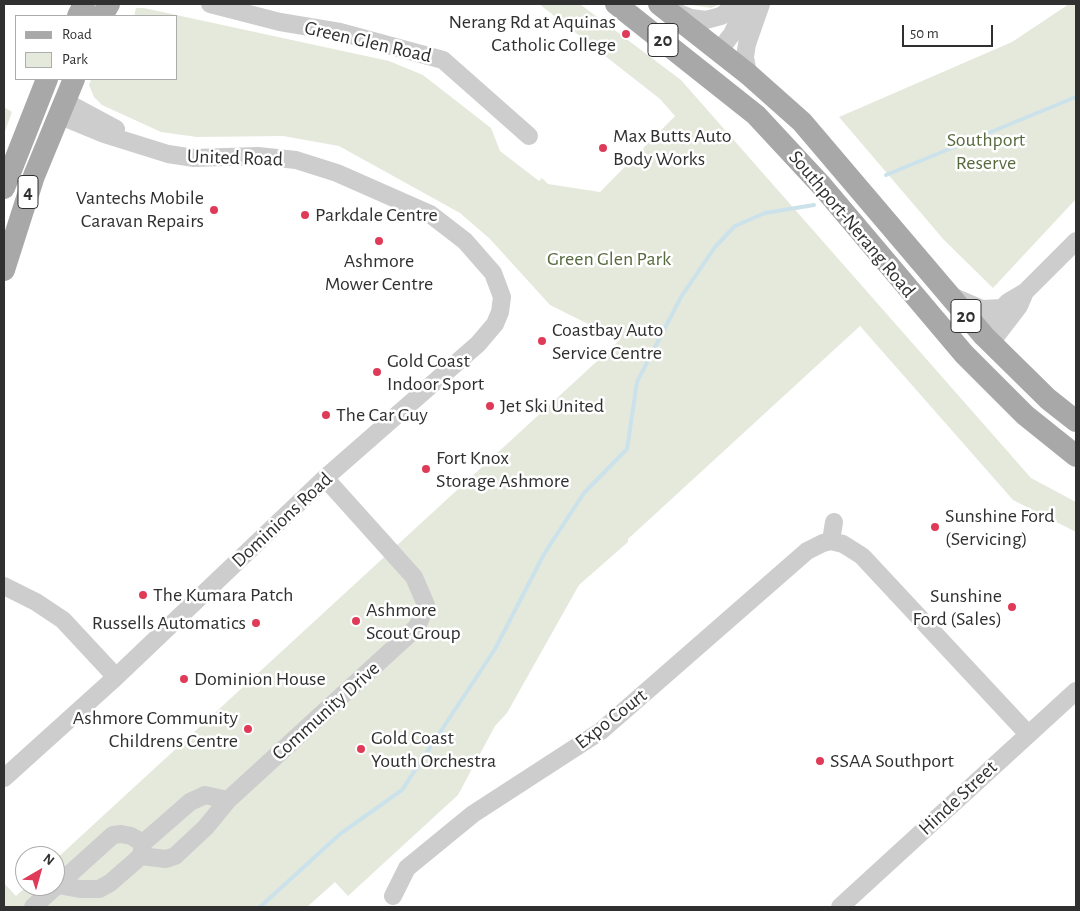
<!DOCTYPE html>
<html>
<head>
<meta charset="utf-8">
<style>
	body { margin:0 }
	#map { position:relative; width:1080px; height:911px; overflow:hidden; background:#fff; font-family:"Alegreya Sans",sans-serif }
	canvas { display:block }
	.frame { position:absolute; inset:0; border:5px solid #303030; pointer-events:none }
	.legend { position:absolute; left:15px; top:15px; width:162px; height:65px; box-sizing:border-box; background:#fff; border:1px solid #acacac; margin:0; padding:6px 9px; list-style:none; font-size:15px; color:#303030 }
	.legend li { display:flex; align-items:center; gap:10px; height:25px }
	.legend b { width:25px; border:1px solid #acacac }
	.north { position:absolute; left:15px; top:846px; width:50px; height:50px; box-sizing:border-box; background:#fff; border:1px solid #acacac; border-radius:50%; rotate:38deg; font-size:14px; font-weight:700; line-height:20px; text-align:center; color:#303030 }
	.north::after { content:''; display:block; margin:auto; width:18px; height:22px; background:#df3a58; clip-path:polygon(50% 0,100% 100%,50% 72%,0 100%) }
	.scale { position:absolute; left:902px; top:25px; width:91px; height:22px; box-sizing:border-box; border:2px solid #303030; border-top:0; padding-left:6px; font-size:15px; line-height:18px; white-space:nowrap; color:#303030; -webkit-text-stroke:4px #fff; paint-order:stroke }
</style>
</head>
<body>
<div id="map">
<canvas width="1080" height="911"></canvas>
<div class="frame"></div>
<ul class="legend">
<li><b style="height:6px;background:#a8a8a8"></b>Road</li>
<li><b style="height:14px;background:#e5e9dc"></b>Park</li>
</ul>
<div class="north">N</div>
<div class="scale">50 m</div>
</div>
<script>
const ctx = document.querySelector('canvas').getContext('2d');
ctx.lineJoin = 'round';
function fillPath(path, color) {
  ctx.fillStyle = color;
  ctx.fill(path, 'evenodd');
}
function toPath(rows) {
  const path = new Path2D();
  for (const r of rows) {
    path.moveTo(r[0], r[1]);
    for (let i = 2; i < r.length; i += 2) path.lineTo(r[i], r[i + 1]);
  }
  return path;
}
function stroke(path, color, width, dash) {
  ctx.strokeStyle = color;
  ctx.lineWidth = width;
  ctx.lineCap = dash ? 'butt' : 'round';
  ctx.setLineDash(dash || []);
  ctx.stroke(path);
}
function drawText(font, color, halo, rows, align = 'center') {
  ctx.font = font + ' "Alegreya Sans",sans-serif';
  ctx.lineWidth = 5;
  ctx.setLineDash([]);
  ctx.textBaseline = 'middle';
  ctx.strokeStyle = halo;
  ctx.fillStyle = color;
  for (const [text, x, y, turn = 0] of rows) {
    ctx.save();
    ctx.translate(x, y);
    ctx.rotate((+turn || 0) * Math.PI / 180);
    ctx.textAlign = isNaN(turn) ? turn : align;
    if (halo) ctx.strokeText(text, 0, 0);
    ctx.fillText(text, 0, 0);
    ctx.restore();
  }
}
const green = toPath([
	[539,4,580,4,681,80,1031,478,1076,502,1076,532,1013,500,860,326,628,539,628,542,579,585,507,713,495,726,458,795,348,896,335,882,307,907,4,907,4,883,16,896,27,886,55,886,55,860,620,340,550,305,490,239,460,213,339,146,283,136,197,137,161,132,102,105,94,97,89,85,91,79,176,79,176,16,134,16,136,8,144,8,389,61,423,75,491,128,500,151,539,181,542,178,548,184,600,192,675,116,660,99],
	[685,4,720,4,711,8],
	[1069,4,1076,4,1076,199,993,288,944,240,839,117,1012,42],
	[4,107,12,112,4,134]
]);
const stream = toPath([
	[886,175,1076,97],
	[260,907,340,834,402,790,495,649,544,554,584,493,627,449,637,382,681,297,715,247,735,226,765,213,814,205]
]);
const minor = toPath([
	[210,4,280,22,340,32,443,60,529,136],
	[674,11,691,18,706,20,721,16,737,4],
	[719,51,732,34,746,4],
	[748,74,745,57,747,44,761,4],
	[64,101,116,129],
	[1025,292,1019,306,996,336,984,336,985,325,1008,302,1025,292,1076,241],
	[954,297,982,309,1002,308],
	[831,541,834,522],
	[4,586,36,602,63,620,116,677],
	[4,778,116,677,325,478,478,344,495,324,500,312,502,297,493,273,465,241,430,214,337,173,296,160,258,156,194,158,168,154,104,134,58,115],
	[228,800,205,795,190,802,143,843,141,856,166,859,175,856,206,827,228,800,417,627,426,605,414,577,325,478],
	[58,885,80,889,99,889,110,883,141,856],
	[393,896,407,868,473,814,601,731,807,551,823,543,831,541,843,544,862,556,1028,734],
	[33,907,113,835,121,834,131,836,143,843],
	[840,907,1076,691]
]);
const major = toPath([
	[616,4,756,115,822,186,964,354,1025,415,1076,456],
	[659,4,748,74,802,122,984,336,1048,399,1076,421],
	[78,16,84,4],
	[102,16,109,4],
	[4,188,47,79],
	[4,270,34,176,74,79]
]);
const markers = [
	[626,34,5,"#df3a58"],
	[603,148,5,"#df3a58"],
	[214,210,5,"#df3a58"],
	[305,215,5,"#df3a58"],
	[379,241,5,"#df3a58"],
	[542,341,5,"#df3a58"],
	[377,372,5,"#df3a58"],
	[490,406,5,"#df3a58"],
	[326,415,5,"#df3a58"],
	[426,469,5,"#df3a58"],
	[935,527,5,"#df3a58"],
	[143,595,5,"#df3a58"],
	[1012,607,5,"#df3a58"],
	[356,621,5,"#df3a58"],
	[256,623,5,"#df3a58"],
	[184,679,5,"#df3a58"],
	[248,729,5,"#df3a58"],
	[361,749,5,"#df3a58"],
	[820,761,5,"#df3a58"]
];
const shields = [
	[663,40,30],
	[28,192,20],
	[966,316,30]
];
const shieldNames = [
	["20",663,40],
	["4",28,192],
	["20",966,316]
];
const poiNames = [
	["Nerang Rd at Aquinas",616,22,"right"],
	["Catholic College",616,45,"right"],
	["Max Butts Auto",613,136],
	["Body Works",613,159],
	["Vantechs Mobile",204,198,"right"],
	["Caravan Repairs",204,221,"right"],
	["Parkdale Centre",315,215],
	["Ashmore",379,261,"center"],
	["Mower Centre",379,284,"center"],
	["Coastbay Auto",552,330],
	["Service Centre",552,353],
	["Gold Coast",387,361],
	["Indoor Sport",387,384],
	["Jet Ski United",500,406],
	["The Car Guy",336,415],
	["Fort Knox",436,458],
	["Storage Ashmore",436,481],
	["Sunshine Ford",945,516],
	["(Servicing)",945,539],
	["The Kumara Patch",153,595],
	["Sunshine",1002,596,"right"],
	["Ford (Sales)",1002,619,"right"],
	["Ashmore",366,610],
	["Scout Group",366,633],
	["Russells Automatics",246,623,"right"],
	["Dominion House",194,679],
	["Ashmore Community",238,718,"right"],
	["Childrens Centre",238,741,"right"],
	["Gold Coast",371,738],
	["Youth Orchestra",371,761],
	["SSAA Southport",830,761]
];
const streetNames = [
	["Green Glen Road",368,42,13],
	["United Road",235,158,2],
	["Southport-Nerang Road",852,224,50],
	["Dominions Road",282,520,-43],
	["Community Drive",326,711,-42],
	["Expo Court",611,719,-38],
	["Hinde Street",958,798,-43]
];
const parkNames = [
	["Southport",986,140],
	["Reserve",986,163],
	["Green Glen Park",609,259]
];
fillPath(green, '#e5e9dc');
stroke(stream, '#cce2eb', 4);
stroke(minor, '#cdcdcd', 18);
stroke(major, '#a8a8a8', 22);
for (const [x, y, r, color] of markers) {
  const dot = new Path2D();
  dot.arc(x, y, r, 0, 2 * Math.PI);
  ctx.fillStyle = color;
  ctx.fill(dot);
  stroke(dot, '#fff', 2);
}
for (const [x, y, w] of shields) {
  const box = new Path2D();
  box.roundRect(x - w / 2, y - 16.5, w, 33, 4);
  ctx.fillStyle = '#fff';
  ctx.fill(box);
  stroke(box, '#303030', 1);
}
drawText('bold 19px', '#303030', null, shieldNames);
drawText('20px', '#303030', '#fff', poiNames, 'left');
drawText('20px', '#303030', '#fff', streetNames);
drawText('20px', '#586b3f', '#fff', parkNames);
</script>
</body>
</html>
